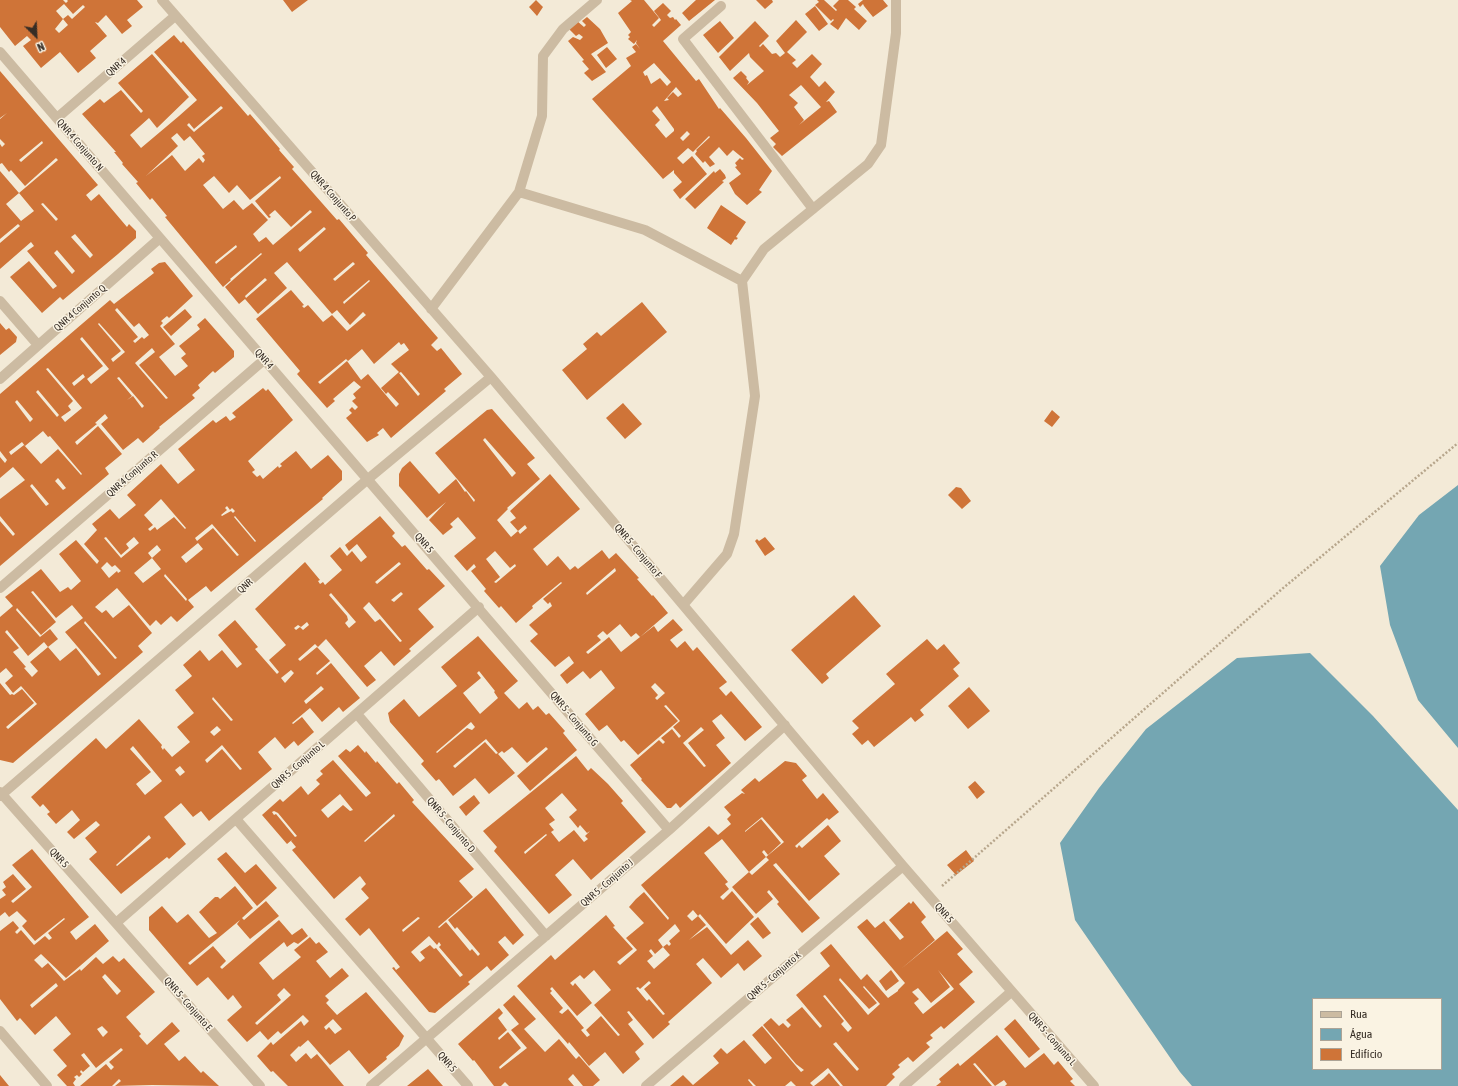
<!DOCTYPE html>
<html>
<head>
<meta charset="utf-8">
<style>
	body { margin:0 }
	#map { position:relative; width:1458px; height:1086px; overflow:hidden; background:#f3ead7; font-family:"Asap Condensed",sans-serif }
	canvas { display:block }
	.legend { position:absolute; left:1312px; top:998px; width:130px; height:72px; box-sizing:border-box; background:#faf3e3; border:1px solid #aca497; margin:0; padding:5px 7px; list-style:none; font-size:12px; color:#362d25 }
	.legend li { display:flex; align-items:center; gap:8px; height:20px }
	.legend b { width:20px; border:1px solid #aca497 }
	.north { position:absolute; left:16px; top:16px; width:40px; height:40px; -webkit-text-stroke:3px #faf3e3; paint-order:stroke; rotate:156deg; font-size:11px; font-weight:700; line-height:16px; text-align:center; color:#362d25 }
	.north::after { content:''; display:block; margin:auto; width:14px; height:18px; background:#362d25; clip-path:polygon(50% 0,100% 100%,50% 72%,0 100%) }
</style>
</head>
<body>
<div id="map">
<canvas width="1458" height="1086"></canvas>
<ul class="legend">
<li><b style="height:5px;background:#ccbba2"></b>Rua</li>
<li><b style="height:11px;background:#74a6b2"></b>Água</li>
<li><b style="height:11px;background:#cf7438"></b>Edifício</li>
</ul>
<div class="north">N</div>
</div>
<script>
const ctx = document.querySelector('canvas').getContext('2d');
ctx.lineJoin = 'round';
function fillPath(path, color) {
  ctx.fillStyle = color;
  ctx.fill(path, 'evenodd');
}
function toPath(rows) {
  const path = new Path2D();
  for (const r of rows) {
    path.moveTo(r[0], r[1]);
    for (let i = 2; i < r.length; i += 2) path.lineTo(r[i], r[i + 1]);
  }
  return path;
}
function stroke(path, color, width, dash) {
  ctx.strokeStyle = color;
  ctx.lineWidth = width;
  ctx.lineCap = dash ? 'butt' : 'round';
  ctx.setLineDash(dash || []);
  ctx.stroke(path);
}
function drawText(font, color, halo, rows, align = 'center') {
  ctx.font = font + ' "Asap Condensed",sans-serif';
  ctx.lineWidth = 3;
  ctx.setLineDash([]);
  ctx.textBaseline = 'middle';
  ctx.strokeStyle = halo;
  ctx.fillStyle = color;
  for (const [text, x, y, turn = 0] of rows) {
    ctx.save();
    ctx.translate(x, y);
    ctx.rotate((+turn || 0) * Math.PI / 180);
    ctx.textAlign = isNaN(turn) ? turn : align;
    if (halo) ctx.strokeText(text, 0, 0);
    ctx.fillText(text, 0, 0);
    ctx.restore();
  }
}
const water = toPath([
	[1458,485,1458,748,1418,700,1390,625,1380,566,1419,515],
	[1310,653,1373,716,1458,810,1458,1086,1192,1086,1180,1072,1075,920,1060,843,1099,788,1146,729,1237,658],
	[1313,999,1441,999,1441,1069,1313,1069]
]);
const building = toPath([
	[0,0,63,0,66,3,68,1,67,0,137,0,143,7,127,20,132,26,122,34,106,15,98,23,95,22,107,36,90,51,96,58,78,73,60,52,41,68,23,46,31,40,27,36,15,46,0,27],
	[64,4,73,14,83,5,85,7,72,19,68,15,63,19,56,11],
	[63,19,68,25,59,33,55,29],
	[283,0,308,0,292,12],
	[536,0,543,7,537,16,529,7],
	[630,0,644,0,659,18,652,25,654,27,661,20,654,11,663,3,671,11,667,15,670,18,673,17,675,20,676,19,681,25,663,41,696,81,699,79,719,109,720,108,746,138,772,171,759,190,762,192,747,205,735,194,729,183,741,174,735,167,737,166,735,163,740,158,742,160,744,159,733,150,727,156,719,147,709,157,715,164,710,167,705,161,703,163,695,154,697,151,696,150,710,137,709,136,693,152,688,148,677,158,683,164,692,156,707,174,680,199,673,190,682,182,674,173,674,170,663,179,592,99,631,66,626,58,636,52,632,47,636,44,640,49,636,43,637,40,634,44,628,39,630,37,628,35,631,32,618,13,632,1],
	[654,63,671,82,667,86,660,78,651,84,647,75,645,76,643,72],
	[676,87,682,94,678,97,673,92,667,98,669,100,664,101],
	[657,106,674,129,674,131,666,138,655,125,660,120,652,111],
	[687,131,690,134,683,141,680,138],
	[696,0,715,0,689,21,682,13],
	[756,0,772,0,773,2,765,9],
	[817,0,824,0,836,11,837,10,833,6,839,0,848,0,856,7,854,9,867,21,859,30,846,18,838,30,830,24,834,20,833,19,831,21,815,5,819,2],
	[863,0,883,0,888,6,873,17,864,6,863,4,860,7,858,4],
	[815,6,828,24,819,31,805,14],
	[587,17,600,29,608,43,591,54,606,72,592,81,584,73,589,69,582,61,584,60,568,41,573,37,580,40,583,37,579,34,576,36,569,29,577,21,584,27,586,25,582,21],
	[796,20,807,32,787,52,796,60,792,63,797,68,812,54,822,64,810,77,819,87,825,81,835,92,826,102,829,101,837,112,782,156,773,147,776,144,770,138,779,131,757,103,733,78,741,71,747,77,746,78,749,82,747,85,764,71,750,57,749,53,730,71,719,57,755,21,769,36,759,46,760,47,763,44,772,54,776,53,780,57,785,53,776,41],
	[801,85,821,107,799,125,804,120,794,107,798,103,789,95],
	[720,21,734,38,718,53,703,35],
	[174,35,181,43,183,41,248,116,250,114,280,149,279,150,294,167,292,169,337,220,339,219,368,253,366,255,438,338,431,345,437,351,441,348,462,374,444,389,446,391,391,438,383,428,377,433,379,435,367,442,346,418,352,413,349,410,352,407,355,410,358,407,352,401,356,398,353,394,361,387,354,381,333,399,335,401,327,408,297,374,300,371,256,319,291,290,304,305,302,306,304,308,308,305,323,322,332,315,347,331,366,315,363,312,350,325,337,310,332,314,287,262,274,273,287,288,258,314,245,299,239,304,225,287,262,254,261,253,230,279,231,280,223,287,165,217,167,216,152,198,150,200,136,183,138,182,122,164,123,163,114,152,116,152,82,114,100,99,104,103,121,90,141,113,143,111,118,83,152,54,189,97,157,128,149,118,130,135,141,148,179,116,197,100,154,52],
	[221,106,223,108,194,132,187,125,189,123,194,129],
	[177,133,184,141,190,136,205,154,202,156,205,160,203,163,199,158,185,171,172,155,146,176,178,146,171,138],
	[214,176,229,193,237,185,250,200,280,176,281,178,255,201,269,218,271,217,269,215,275,210,291,227,310,210,312,212,273,245,266,237,259,242,253,234,268,220,252,203,243,210,234,200,223,209,203,185],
	[324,227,326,229,300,252,298,249],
	[236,245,237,247,216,264,215,262],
	[353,262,355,264,335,281,333,279],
	[265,278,267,280,246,298,245,296],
	[369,280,370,281,344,304,343,302],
	[399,342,401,345,404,343,409,350,391,364,399,372,381,388,386,394,388,392,399,404,396,407,368,374,361,380,347,361,320,384,318,382,346,359,348,361,362,349,374,364],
	[401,372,420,394,418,396,399,373],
	[607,47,617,59,606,68,597,55],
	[0,71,98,185,86,195,91,201,99,194,127,227,129,224,136,231,136,238,118,254,63,300,60,297,42,313,10,277,29,261,53,289,57,286,27,251,34,246,31,242,0,269,0,243,20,226,18,224,0,239,0,171,19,193,6,204,21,221,34,211,19,193,58,160,56,158,25,186,11,170,9,172,2,163,0,164,0,144,2,147,5,144,0,139,0,119,7,113,0,118],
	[42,141,43,143,21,162,19,160],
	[43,203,58,219,56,221,41,204],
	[75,234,93,255,90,258,71,237],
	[57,250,75,271,72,274,54,253],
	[720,169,725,175,726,178,722,181,724,182,695,209,685,199,714,171,715,173],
	[721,205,746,222,736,237,738,238,736,240,735,239,731,245,707,228],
	[165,262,193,296,169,318,167,316,161,321,163,323,160,326,175,344,159,357,175,376,188,366,181,358,186,354,179,346,200,329,197,325,205,318,234,351,234,357,215,373,213,371,198,385,200,388,192,395,195,398,159,427,160,428,143,443,138,438,123,450,101,424,108,418,105,414,95,423,97,424,75,442,77,445,98,426,122,454,105,468,109,474,0,566,0,521,13,536,15,534,0,516,0,499,25,480,13,467,0,478,0,457,5,463,7,460,0,451,0,394,110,300,114,304,154,273,151,269,159,263],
	[117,308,134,327,139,323,149,335,144,339,142,337,135,343,133,341,138,337,115,310],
	[99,323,125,352,113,362,111,359,121,351,98,324],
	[82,337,109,369,91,384,87,379,103,366,80,339],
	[152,348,155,352,139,365,168,398,166,399,135,363],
	[48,368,82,408,65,422,61,417,71,410,68,406,73,401,46,369],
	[83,374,85,377,74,386,72,383],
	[119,377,144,406,142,408,133,396,127,400,132,396,117,378],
	[38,390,59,415,57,417,36,392],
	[17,400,33,419,30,422,15,402],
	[43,431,48,437,50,436,82,474,81,475,58,449,41,464,24,445,11,455,9,452,22,442,25,446],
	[58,478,66,488,63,490,55,481],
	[32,484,49,504,46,506,30,486],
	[642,302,667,332,587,400,562,370,587,349,583,344,597,332,601,336],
	[185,309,192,317,171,336,163,327],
	[0,323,6,330,9,328,17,337,16,342,0,355],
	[263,388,266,391,268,389,293,420,248,461,255,470,252,472,257,477,260,475,263,479,278,466,279,468,282,466,280,464,296,451,311,469,328,455,342,471,342,480,322,498,323,499,211,592,206,586,188,600,194,607,177,622,171,616,161,625,156,620,150,626,117,588,95,607,102,613,106,610,113,618,129,605,152,633,138,646,143,652,13,763,0,760,0,683,10,695,12,694,14,695,22,689,34,703,6,727,8,729,37,704,21,686,13,693,5,683,13,676,6,668,0,673,0,617,13,606,5,597,41,569,60,592,68,587,71,590,81,581,59,554,76,540,97,564,99,561,84,544,97,530,92,524,110,509,119,519,136,505,127,495,161,464,178,484,195,470,178,449,213,420,216,423,226,416,230,421,236,417,232,413],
	[161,499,186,528,185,529,174,517,157,530,155,527,150,531,148,529,153,525,144,515],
	[227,506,230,510,232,508,235,511,233,513,231,511,222,516,221,515,227,510,225,508],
	[235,516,256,541,255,542,234,517],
	[212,524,239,555,237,556,213,528,197,541,195,538],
	[106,537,121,555,129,548,126,544,134,537,139,543,121,558,104,538],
	[198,543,203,549,186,563,181,557],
	[157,545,161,550,152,558,148,553],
	[152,558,161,569,143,583,134,573],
	[107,562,112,567,115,565,121,571,118,573,117,571,109,578,101,568],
	[165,574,187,599,186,601,164,576],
	[33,591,56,618,72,605,83,618,65,632,101,674,98,676,76,648,60,661,48,647,30,662,38,671,32,677,24,668,26,667,13,652,19,648,5,632,7,630,28,656,44,642,48,647,58,639,50,629,40,637,16,610,17,608,41,635,56,622,31,592],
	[85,621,117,658,115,659,84,623],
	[623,403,642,424,625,439,606,418],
	[492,409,535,458,527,464,540,479,507,508,508,509,497,520,511,537,518,531,520,534,527,528,525,525,518,531,510,522,516,518,510,511,550,474,580,509,533,549,547,566,558,556,570,570,575,566,578,569,602,550,609,559,616,553,639,578,637,579,652,596,653,595,668,613,640,637,636,633,631,637,620,624,607,635,603,631,597,636,601,640,586,652,588,654,609,637,621,652,654,626,658,632,673,619,683,630,670,640,677,648,685,641,693,651,697,647,727,682,719,688,726,696,731,691,762,727,745,741,721,714,712,721,725,738,716,745,731,763,680,808,676,803,671,808,667,808,641,780,642,779,630,765,659,740,663,744,665,742,661,738,672,729,679,738,681,736,673,727,680,721,666,705,664,706,678,721,638,755,624,740,621,742,607,725,599,731,585,714,615,688,601,670,590,679,583,671,567,684,560,675,574,663,569,656,555,667,530,641,538,634,529,625,552,606,550,602,548,604,543,599,562,583,561,582,532,606,533,608,516,623,501,606,499,608,484,591,486,589,471,571,476,567,474,564,467,571,454,556,476,538,458,517,450,524,453,527,443,535,429,520,446,502,427,518,399,486,399,474,402,468,410,461,439,494,456,479,465,492,466,491,474,502,475,500,435,453,487,410],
	[485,438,516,473,512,477,483,440],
	[495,551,510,568,515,564,516,566,496,583,494,582,500,577,486,559],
	[615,568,616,571,587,595,586,593],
	[655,683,665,693,657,700,655,698,658,695,651,687],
	[701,727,704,730,688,743,706,766,704,767,683,743],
	[1052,410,1060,417,1052,427,1044,421],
	[956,487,961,488,971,501,962,509,948,495],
	[380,516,395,533,392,536,402,547,405,545,427,570,429,569,445,586,418,609,434,627,409,649,411,651,394,666,381,651,364,666,376,680,367,687,326,639,318,647,315,644,298,659,300,661,317,647,330,661,316,673,317,675,331,663,360,698,343,712,339,707,322,722,310,708,292,723,293,724,302,717,314,732,298,746,294,741,285,749,275,737,258,752,272,769,209,821,201,811,193,817,181,803,164,817,186,844,169,859,167,857,121,894,89,859,97,852,85,838,100,825,96,821,74,839,67,832,80,820,72,810,56,824,47,814,50,812,43,804,40,807,31,797,96,738,106,749,139,719,162,745,161,747,163,750,164,748,172,757,190,742,177,727,194,713,175,690,192,676,183,665,200,650,209,661,222,650,237,668,242,664,218,635,235,620,258,647,255,649,277,674,279,672,269,660,286,645,255,609,305,562,320,580,318,581,320,584,323,582,325,585,342,570,330,556,340,547,347,556,352,551,361,562,367,557,357,544,349,551,345,545],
	[399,562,401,564,377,584,375,582],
	[401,592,403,594,394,602,391,600],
	[331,593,356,622,349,628,345,623,348,620,347,616,329,595],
	[369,602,402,641,400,642,380,619,375,622,363,608],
	[307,622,309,625,303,630,300,627,296,630,294,628,298,625,301,627],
	[291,670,294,673,285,683,281,678],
	[321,686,324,689,306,704,304,701],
	[213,697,233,720,231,721,212,699],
	[217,726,221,730,214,736,210,732],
	[222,745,242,769,240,770,222,749,207,763,205,760],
	[133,746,162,781,145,795,136,784,151,772,130,749],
	[180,766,185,772,180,776,175,770],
	[149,835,151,838,117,866,116,865],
	[765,537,775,549,765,556,755,541,757,539,759,541],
	[854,595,881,626,826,674,829,678,822,684,791,650],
	[478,636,518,681,504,693,519,709,527,702,533,710,538,706,546,715,549,713,565,731,563,733,577,750,530,791,517,776,548,749,546,747,527,763,512,747,504,753,502,751,498,754,515,773,489,794,475,778,453,796,439,779,436,781,421,764,424,761,390,722,388,713,404,699,419,717,457,686,441,667],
	[479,671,495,691,494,692,498,698,480,714,463,693,481,678,477,673],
	[471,722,475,727,472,730,467,728,437,753,436,752],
	[486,739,498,753,496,754,485,742,455,768,453,766],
	[927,639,937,650,944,644,960,663,953,669,959,676,920,710,924,715,915,722,911,717,874,747,868,740,862,745,852,734,859,728,852,721,895,684,886,674],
	[969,687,990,711,968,729,948,706],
	[358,745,365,753,366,751,376,763,377,761,397,784,399,782,414,800,412,802,474,869,459,881,473,897,438,927,439,928,446,922,470,951,472,949,478,956,480,954,457,927,455,929,448,920,486,888,524,935,513,945,505,936,498,942,509,955,491,971,487,966,468,982,470,984,435,1013,429,1012,392,968,394,967,396,970,400,967,369,928,360,936,345,919,369,898,361,889,366,884,360,876,334,899,292,850,296,847,291,841,293,839,287,844,262,815,280,799,283,802,301,786,308,795,320,784,316,780,323,774,320,771,333,760,366,797,371,793,338,756,346,749,350,752],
	[340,794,353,810,350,811,343,805,328,818,321,810],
	[274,811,278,813,297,836,295,837,276,814,274,815,272,812],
	[394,814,395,816,365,842,364,841],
	[418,917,420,918,403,932,402,930],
	[429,936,437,945,439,942,441,945,439,947,463,975,460,977,436,948,434,949,430,945,420,952,425,958,420,962,411,952],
	[576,756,588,771,591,768,608,784,623,801,621,803,646,832,591,880,573,859,555,875,572,895,549,914,494,851,497,847,483,831],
	[562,793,577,810,569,817,578,828,580,825,587,833,590,831,585,836,588,839,584,842,574,830,559,842,551,832,554,830,549,824,555,820,545,808],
	[546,834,547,835,525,854,524,852],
	[785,761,796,763,807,776,802,780,817,799,823,793,839,812,829,820,827,818,795,846,797,848,799,845,802,848,828,825,841,841,824,856,840,874,809,901,776,863,773,865,820,918,802,933,777,904,779,902,769,890,767,892,773,899,756,914,732,887,749,872,722,839,704,853,728,882,725,884,729,889,720,897,723,900,732,891,754,917,726,944,700,914,698,916,706,925,689,940,707,927,731,955,748,940,762,956,744,971,738,963,721,978,703,958,696,964,712,983,668,1022,670,1024,653,1039,629,1011,627,1012,633,1020,628,1024,644,1044,635,1052,640,1059,623,1074,605,1052,589,1066,569,1042,568,1044,517,986,551,955,555,960,606,915,615,926,613,927,633,949,617,962,620,965,637,950,626,938,644,923,629,907,636,899,644,892,668,920,669,918,641,885,709,826,718,835,731,824,727,819,731,815,724,807,742,793,745,794,741,790,755,778,759,782],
	[762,817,784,842,766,857,762,852,764,850,768,855,781,843,761,819,745,832,745,831],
	[766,857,769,860,752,875,749,872],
	[693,910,698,916,692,921,687,916],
	[675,924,680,931,669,941,671,944,669,946,667,944,663,947,670,955,654,969,647,961,653,956,649,951,651,949,655,954,663,947,658,940],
	[594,970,611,990,594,1005,620,1035,618,1036,601,1016,586,1030,590,1035,587,1037,581,1030,584,1028,568,1009,562,1014,559,1012,563,1008,550,993,552,991,550,989,552,987,577,1016,592,1003,575,983,573,986,570,983,580,975,584,979],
	[649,981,651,983,644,989,665,1014,663,1015,649,999,647,1001,636,988,638,987,640,989],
	[975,781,985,792,977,799,968,787],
	[474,795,480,803,466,816,459,807],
	[32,849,89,917,70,932,76,940,95,924,109,941,66,978,41,954,34,960,42,968,48,963,64,981,80,969,81,971,96,957,103,964,113,956,119,962,124,958,155,992,126,1017,141,1034,139,1036,147,1045,172,1022,180,1031,164,1044,179,1061,185,1056,201,1073,203,1071,219,1086,152,1085,115,1086,121,1081,119,1079,112,1086,80,1086,106,1064,111,1070,114,1067,109,1062,123,1050,121,1048,96,1068,84,1053,81,1055,90,1066,83,1072,81,1070,80,1072,82,1074,79,1077,77,1075,74,1077,76,1079,73,1083,75,1086,67,1086,57,1075,67,1066,53,1050,71,1034,56,1016,35,1035,20,1018,17,1021,0,999,0,931,13,921,19,928,15,932,17,934,21,930,34,945,45,936,49,940,52,938,48,933,65,919,64,918,35,941,22,926,27,921,17,911,9,917,5,912,0,916,0,899,6,895,2,890,6,887,3,882,13,874,26,889,11,901,13,903,32,887,12,865],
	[105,974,121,991,117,995,102,977],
	[56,983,58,986,32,1008,30,1005],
	[102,1026,108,1032,103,1037,97,1029],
	[966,850,974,861,956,875,947,865],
	[226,852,245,873,256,864,277,888,257,906,217,859],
	[235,886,253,908,242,918,244,920,266,901,279,916,250,939,237,924,240,920,188,963,190,965,213,946,226,961,220,967,222,969,279,920,292,935,302,928,308,936,298,944,294,942,287,947,284,942,259,963,273,980,301,957,294,950,310,937,316,944,319,942,328,952,316,961,330,978,342,968,349,976,325,996,329,1000,326,1003,337,1015,366,992,404,1036,399,1046,386,1057,387,1059,369,1074,349,1050,330,1065,308,1040,300,1047,299,1046,290,1055,296,1062,306,1053,311,1059,317,1054,344,1086,288,1086,273,1071,271,1072,257,1056,271,1042,273,1045,301,1021,304,1026,309,1021,303,1015,281,1034,278,1031,268,1040,260,1031,247,1042,227,1020,242,1007,233,995,228,1000,208,977,197,986,149,930,149,917,162,906,177,923,188,914,209,938,217,933,199,912,215,897,218,897,220,899],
	[284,988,291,995,257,1025,255,1023,281,1000,277,995],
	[333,1019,342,1029,335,1034,329,1027,326,1030,324,1027],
	[913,901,926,917,921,922,935,940,901,969,947,931,963,949,957,954,973,972,959,984,975,1002,944,1029,941,1026,930,1035,933,1038,926,1043,930,1047,913,1062,908,1057,898,1065,900,1067,892,1074,895,1077,886,1086,843,1086,828,1068,810,1083,813,1086,796,1086,791,1081,785,1086,756,1086,749,1079,748,1080,753,1086,670,1086,683,1075,693,1085,719,1063,713,1056,721,1048,727,1054,744,1040,765,1064,772,1058,752,1035,762,1026,801,1072,804,1070,796,1064,763,1025,771,1018,779,1026,783,1023,788,1028,791,1025,786,1020,802,1007,820,1028,822,1026,796,995,830,966,820,953,831,944,861,980,867,974,888,998,898,991,898,990,905,983,857,927,867,919,875,928,884,921,900,940,904,937,889,920,909,902,911,904],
	[938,970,954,989,923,1014,914,1003,919,999,912,992,918,988,931,1003,950,987],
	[840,978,869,1009,877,1003,863,987,864,986,880,1004,868,1015,839,980],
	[825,995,852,1028,848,1032,841,1024,844,1021,823,996],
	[836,1042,859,1069,857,1071,833,1044],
	[758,917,771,933,763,939,750,924],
	[891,970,899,981,886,991,879,981],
	[514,995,536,1019,524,1029,545,1052,559,1039,576,1059,579,1056,600,1080,593,1086,583,1086,573,1074,568,1079,574,1086,509,1086,505,1082,501,1086,494,1086,474,1060,473,1061,458,1044,499,1008,503,1013,498,1018,507,1030,498,1038,499,1040,508,1032,521,1048,499,1067,500,1069,527,1048,511,1030,519,1024,503,1005],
	[1015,1019,1040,1049,1029,1058,1004,1029],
	[997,1035,1025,1068,1044,1053,1054,1065,1058,1061,1073,1079,1070,1081,1075,1086,1005,1086,1007,1084,1004,1080,995,1086,975,1063,973,1064,992,1086,936,1086,941,1082,939,1079,958,1063,960,1066],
	[428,1069,443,1086,407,1086],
	[829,1073,840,1086,814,1086,823,1079],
	[0,1075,9,1086,0,1086]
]);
const path = toPath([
	[942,886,1282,589,1458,443]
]);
const street = toPath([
	[162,0,491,377,903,866,1094,1086],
	[721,6,683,39,813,209],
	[0,52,669,830],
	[57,118,175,16],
	[519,192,645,230,742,281],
	[0,301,38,345],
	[431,309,519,192,542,116,543,56,563,29,597,0],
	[0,379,160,238],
	[0,588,265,359],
	[683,605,727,554,734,534,755,396,742,281,764,249,868,164,881,145,896,33,896,0],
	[357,714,546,936],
	[0,792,260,1086],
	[0,796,368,479,491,377],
	[236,819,468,1086],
	[116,923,479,607],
	[0,1031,47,1086],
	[371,1086,669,830,785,725],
	[646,1086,903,866],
	[904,1086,1011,992]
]);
const streetNames = [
	["QNR 4",116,67,-41],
	["QNR 4 Conjunto N",80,145,49],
	["QNR 4 Conjunto P",333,196,49],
	["QNR 4 Conjunto Q",80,308,-41],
	["QNR 4",264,359,49],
	["QNR 4 Conjunto R",132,474,-41],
	["QNR 5",424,543,49],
	["QNR 5 - Conjunto F",638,551,50],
	["QNR",245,586,-41],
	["QNR 5 - Conjunto G",574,719,50],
	["QNR 5 - Conjunto L",298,765,-41],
	["QNR 5 - Conjunto D",451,825,50],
	["QNR 5",59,858,48],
	["QNR 5 - Conjunto J",607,883,-41],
	["QNR 5",944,913,49],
	["QNR 5 - Conjunto K",774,976,-41],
	["QNR 5 - Conjunto E",188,1004,49],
	["QNR 5 - Conjunto L",1052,1039,49],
	["QNR 5",447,1062,50]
];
fillPath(water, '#74a6b2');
fillPath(building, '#cf7438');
stroke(path, '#b7a68c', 2.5, [2, 2]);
stroke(street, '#ccbba2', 10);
drawText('10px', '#362d25', '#faf3e3', streetNames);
</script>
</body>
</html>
